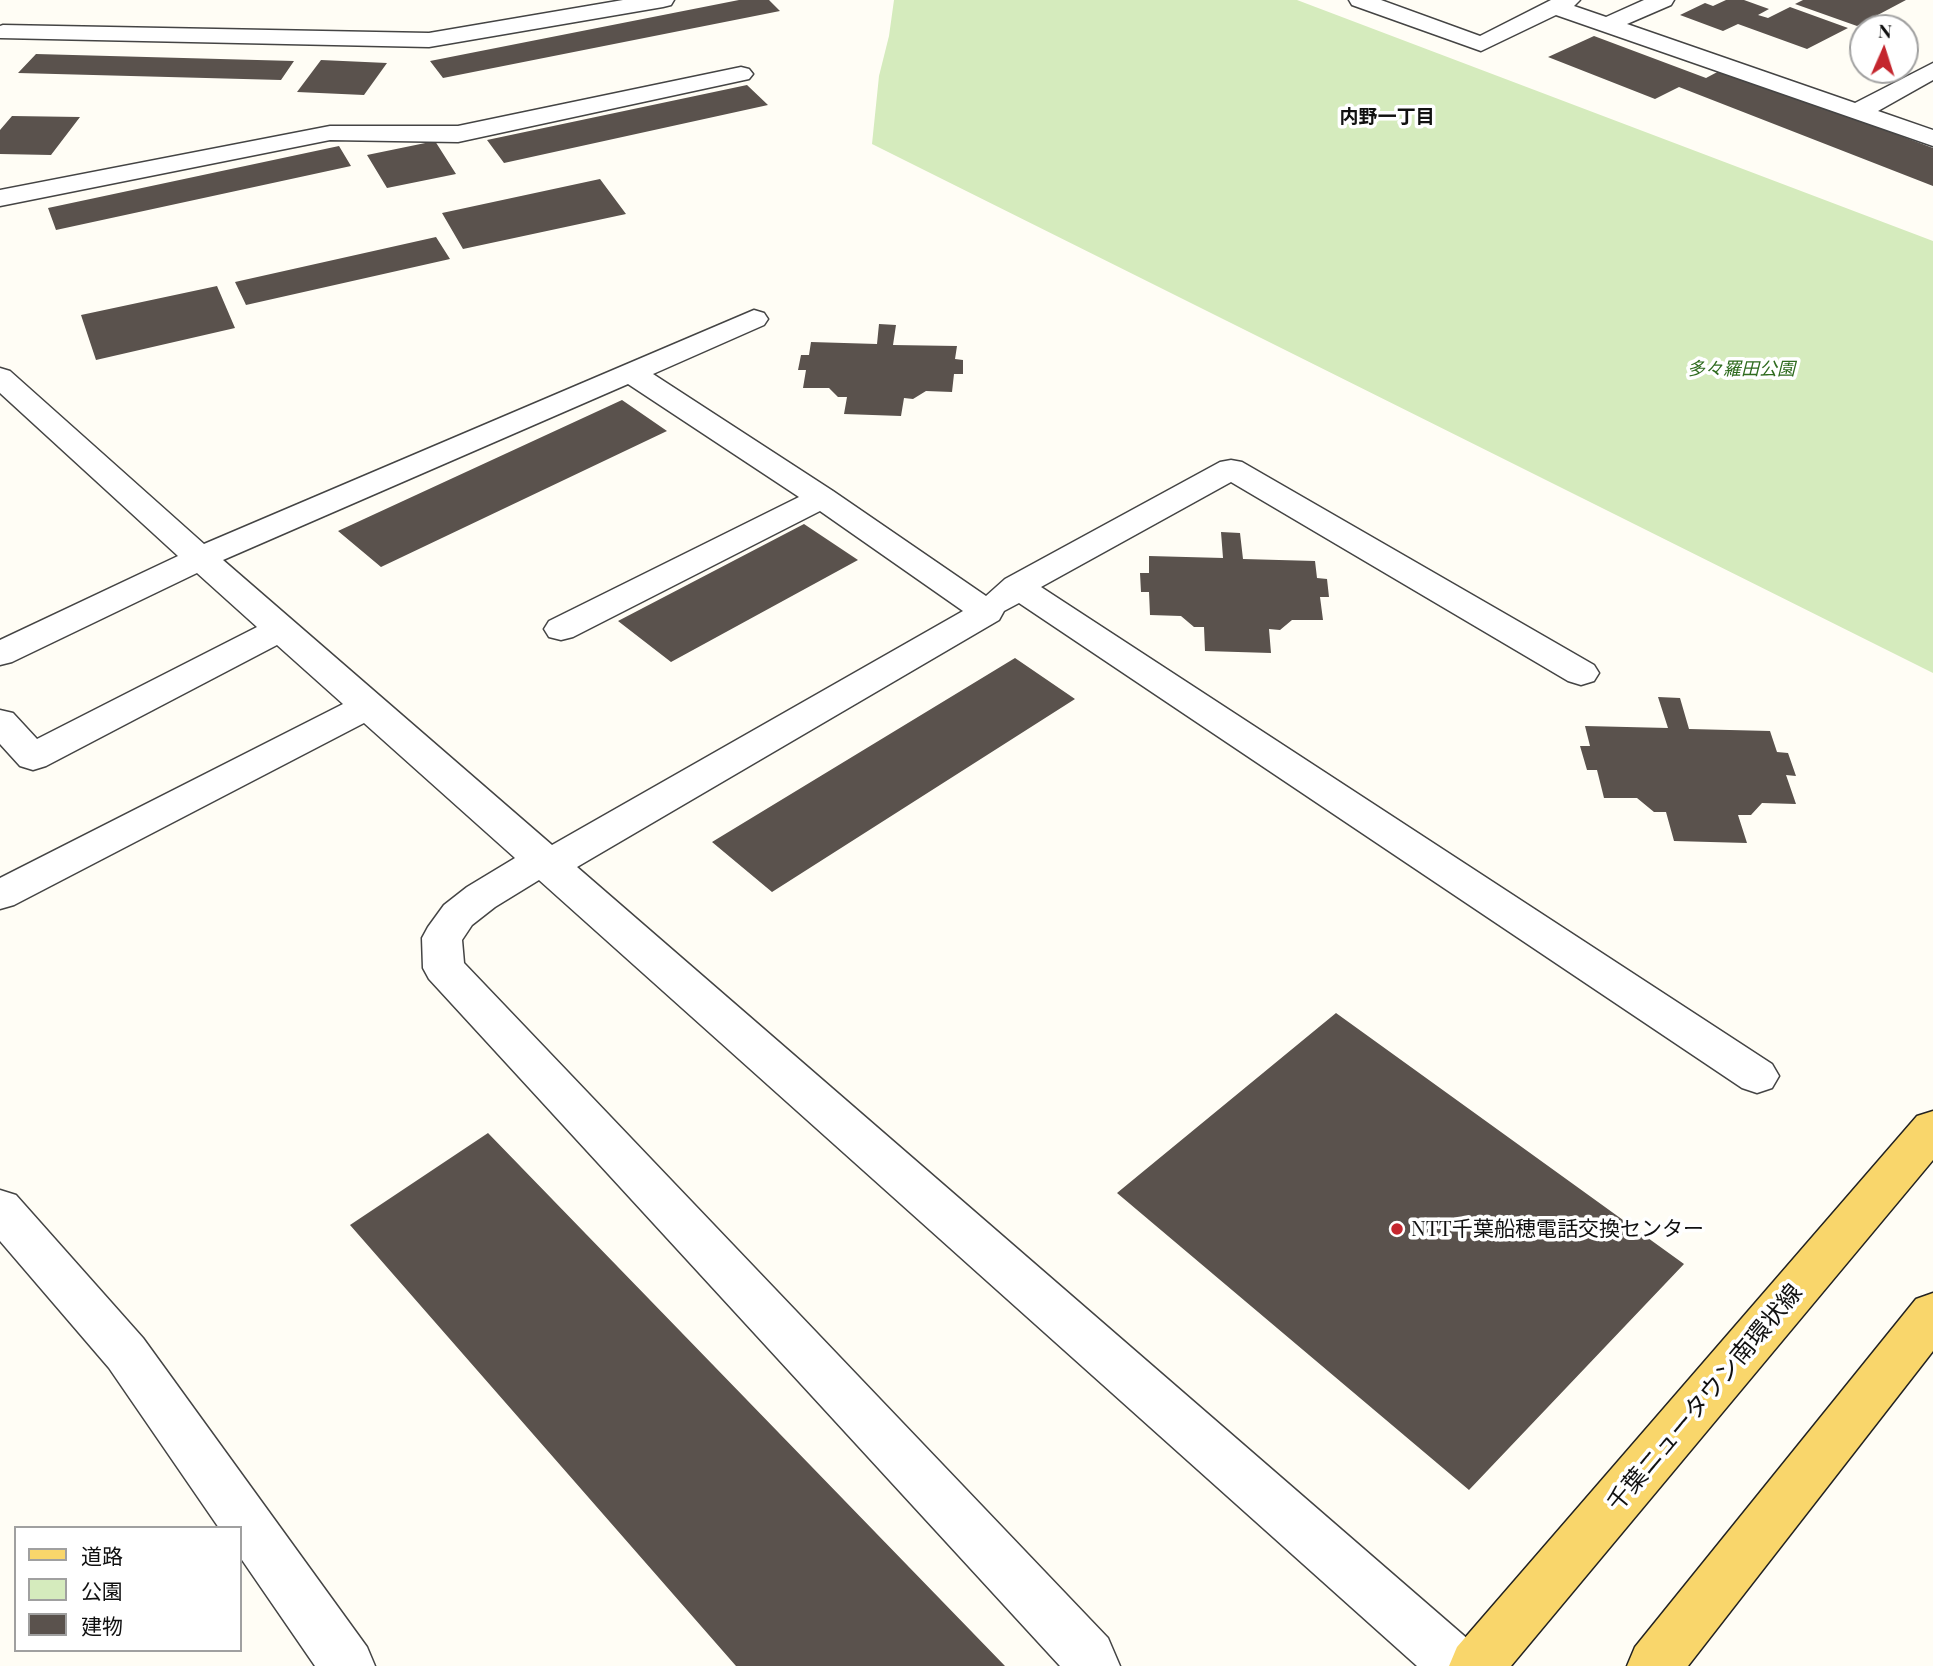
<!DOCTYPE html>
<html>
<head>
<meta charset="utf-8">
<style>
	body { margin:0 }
	#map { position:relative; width:1933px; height:1666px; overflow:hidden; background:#fffdf5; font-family:"Playfair Display","Noto Sans JP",serif }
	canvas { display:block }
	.legend { position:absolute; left:14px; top:1526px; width:228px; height:126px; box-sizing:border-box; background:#fff; border:2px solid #a0a0a0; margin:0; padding:9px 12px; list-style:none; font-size:21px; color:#111 }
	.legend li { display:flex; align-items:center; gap:14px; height:35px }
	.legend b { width:35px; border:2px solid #a0a0a0 }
	.north { position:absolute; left:1849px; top:14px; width:70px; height:70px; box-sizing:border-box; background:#fff; border:2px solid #a0a0a0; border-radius:50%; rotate:3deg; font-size:19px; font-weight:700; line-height:28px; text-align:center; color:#111 }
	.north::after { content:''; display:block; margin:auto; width:24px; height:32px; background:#c4262e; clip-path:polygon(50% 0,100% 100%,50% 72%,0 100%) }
</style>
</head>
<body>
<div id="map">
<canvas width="1933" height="1666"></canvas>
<ul class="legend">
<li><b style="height:9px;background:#f9d66b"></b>道路</li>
<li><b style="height:19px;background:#d5ebbd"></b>公園</li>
<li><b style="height:19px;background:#5a524d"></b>建物</li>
</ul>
<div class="north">N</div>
</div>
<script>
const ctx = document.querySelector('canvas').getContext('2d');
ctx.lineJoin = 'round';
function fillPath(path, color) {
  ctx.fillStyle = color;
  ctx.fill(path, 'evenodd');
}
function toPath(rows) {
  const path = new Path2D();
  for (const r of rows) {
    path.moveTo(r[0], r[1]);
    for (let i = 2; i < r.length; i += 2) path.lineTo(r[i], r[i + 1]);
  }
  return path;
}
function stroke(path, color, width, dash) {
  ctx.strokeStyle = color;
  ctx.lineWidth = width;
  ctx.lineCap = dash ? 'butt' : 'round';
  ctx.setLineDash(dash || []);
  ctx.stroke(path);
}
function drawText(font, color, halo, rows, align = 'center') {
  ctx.font = font + ' "Playfair Display","Noto Sans JP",serif';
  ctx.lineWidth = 7;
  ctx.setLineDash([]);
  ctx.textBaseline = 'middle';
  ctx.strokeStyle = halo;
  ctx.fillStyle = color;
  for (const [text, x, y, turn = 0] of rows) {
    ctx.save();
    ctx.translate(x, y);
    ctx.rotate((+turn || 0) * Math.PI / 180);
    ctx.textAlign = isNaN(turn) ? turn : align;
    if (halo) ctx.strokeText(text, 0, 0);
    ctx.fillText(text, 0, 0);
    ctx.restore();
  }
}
const green = toPath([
	[894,0,1297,0,1933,241,1933,673,872,144,879,76,889,36]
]);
const building = toPath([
	[739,0,769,0,780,11,443,78,430,61],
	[1726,0,1744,0,1769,9,1758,15,1768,18,1790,7,1848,28,1807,49,1738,24,1723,31,1680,15,1705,3,1713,6],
	[1803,0,1906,0,1857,26,1795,4],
	[1594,36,1706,78,1723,69,1933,148,1933,186,1679,87,1655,99,1548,57],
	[36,54,294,61,281,80,18,73],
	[321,60,387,63,364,95,297,92],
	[747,85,768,105,504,163,487,140],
	[12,116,80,117,51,155,0,154,0,130],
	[435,141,456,174,387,188,367,155],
	[339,146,351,166,56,230,48,208],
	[600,179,626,214,463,249,442,213],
	[436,237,450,259,246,305,235,282],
	[217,286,235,328,96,360,81,315],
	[879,324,896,325,893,345,957,346,955,359,963,360,963,374,954,374,952,392,926,391,913,399,904,398,901,416,844,414,847,397,838,397,829,388,803,388,806,370,798,370,801,355,809,355,811,342,877,344],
	[622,400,667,431,381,567,338,531],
	[804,524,858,560,671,662,618,621],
	[1221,532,1240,533,1243,559,1315,561,1317,578,1327,579,1329,597,1320,597,1323,620,1292,620,1280,630,1269,629,1271,653,1205,651,1204,627,1194,627,1181,616,1150,615,1149,592,1141,592,1140,573,1149,573,1149,556,1223,558],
	[1015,658,1075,699,772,892,712,842],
	[1658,697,1680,698,1689,729,1770,731,1777,752,1788,753,1796,776,1786,775,1796,804,1762,803,1751,815,1738,815,1747,843,1674,841,1666,812,1654,812,1637,798,1604,798,1597,770,1587,770,1580,746,1590,746,1585,726,1668,728],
	[1336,1013,1684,1264,1469,1490,1117,1193],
	[488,1133,1005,1666,736,1666,350,1225]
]);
const minor = toPath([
	[623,0,674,0,671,5,663,7,429,47,0,38,0,26,3,25,429,33,623,0],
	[1349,0,1381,0,1480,36,1551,0,1580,0,1574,6,1606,17,1644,0,1674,0,1671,5,1627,24,1855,103,1933,63,1933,80,1878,111,1933,130,1933,146,1556,15,1481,51,1352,5,1349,0],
	[741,67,749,69,753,74,749,79,458,142,330,140,0,206,0,190,330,126,458,126,741,67],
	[754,310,764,313,768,319,764,325,653,374,833,491,986,596,1005,579,1220,462,1231,460,1242,462,1594,665,1599,673,1594,681,1581,685,1568,681,1231,482,1041,587,1772,1064,1779,1076,1772,1088,1757,1093,1742,1088,1019,603,1004,611,999,620,577,867,1477,1647,1485,1666,1417,1666,539,880,495,907,472,925,462,940,464,963,1108,1638,1120,1666,1060,1666,429,979,423,968,422,938,428,927,444,905,467,887,515,858,364,723,14,905,0,909,0,878,343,704,277,645,46,766,33,770,20,766,0,744,0,710,13,713,37,739,257,627,197,573,12,662,0,665,0,640,178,556,0,393,0,368,10,371,204,544,754,310],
	[628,384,799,497,549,621,544,629,549,637,561,640,573,637,820,511,963,611,552,845,223,560,628,384],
	[0,1190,16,1195,143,1338,367,1647,375,1666,315,1666,240,1557,240,1528,219,1528,109,1368,0,1241,0,1190]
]);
const major = toPath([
	[1933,1111,1933,1160,1511,1666,1449,1666,1457,1647,1917,1116,1933,1111],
	[1933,1293,1933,1351,1688,1666,1627,1666,1635,1647,1916,1299,1933,1293]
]);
const markers = [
	[1397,1229,7,"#c4262e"]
];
const farParknames = [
	["多々羅田公園",1741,369]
];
const farNeighbourhoodnames = [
	["内野一丁目",1387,117]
];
const poiNames = [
	["NTT千葉船穂電話交換センター",1411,1229]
];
const nearStreetnames = [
	["千葉ニュータウン南環状線",1705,1398,-50]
];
fillPath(green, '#d5ebbd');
fillPath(building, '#5a524d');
stroke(minor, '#444', 3);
stroke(major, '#222', 3);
fillPath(minor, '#fff');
fillPath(major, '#f9d66b');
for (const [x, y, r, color] of markers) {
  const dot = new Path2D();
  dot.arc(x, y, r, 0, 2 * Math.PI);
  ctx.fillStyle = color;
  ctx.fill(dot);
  stroke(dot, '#fff', 2.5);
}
drawText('italic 18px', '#2f6b1f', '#fff', farParknames);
drawText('bold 19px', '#111', '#fff', farNeighbourhoodnames);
drawText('21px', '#111', '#fff', poiNames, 'left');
drawText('24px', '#111', '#fff', nearStreetnames);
</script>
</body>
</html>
